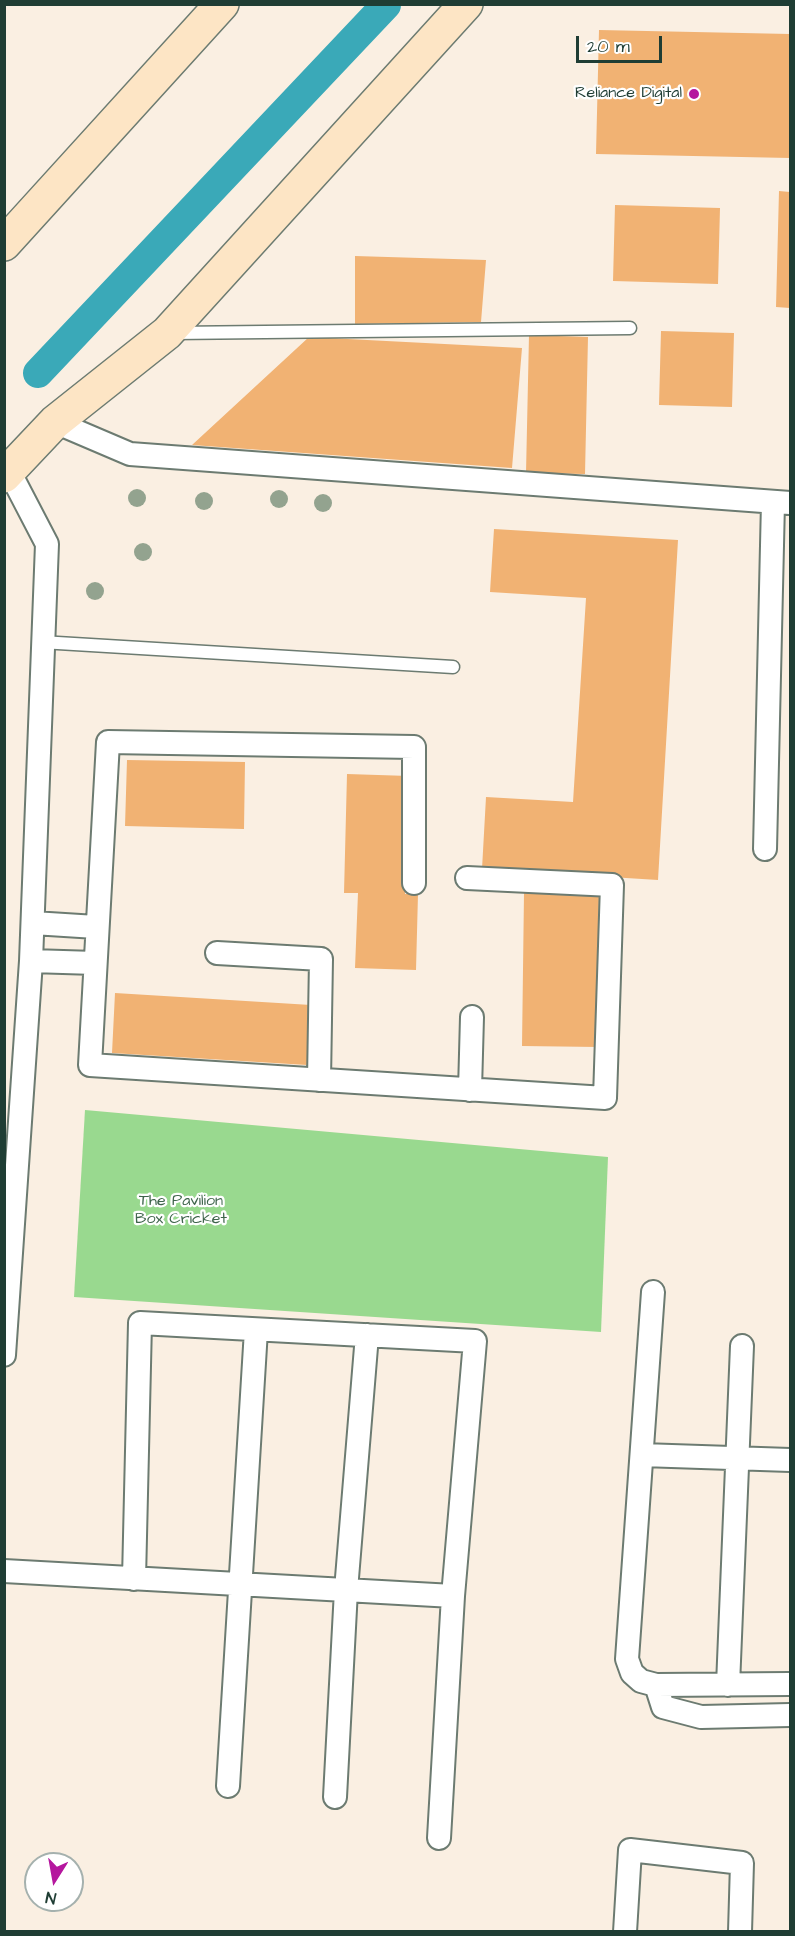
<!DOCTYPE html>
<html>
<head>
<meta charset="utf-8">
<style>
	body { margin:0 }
	#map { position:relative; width:795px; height:1936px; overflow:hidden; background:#faefe2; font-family:"Architects Daughter",sans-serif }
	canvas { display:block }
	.frame { position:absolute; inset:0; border:6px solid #1f3d34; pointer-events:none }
	.north { position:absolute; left:24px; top:1852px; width:60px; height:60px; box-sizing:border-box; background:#fff; border:2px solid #a5b1ae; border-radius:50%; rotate:191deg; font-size:16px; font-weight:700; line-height:24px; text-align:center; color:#1f3d34 }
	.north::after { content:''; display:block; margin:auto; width:21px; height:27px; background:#b5179e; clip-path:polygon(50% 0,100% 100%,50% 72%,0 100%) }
	.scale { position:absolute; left:576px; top:36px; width:86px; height:27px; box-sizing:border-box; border:3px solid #1f3d34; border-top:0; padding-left:8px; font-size:18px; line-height:21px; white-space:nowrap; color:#1f3d34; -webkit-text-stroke:4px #fff; paint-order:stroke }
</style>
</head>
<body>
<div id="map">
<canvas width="795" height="1936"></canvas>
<div class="frame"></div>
<div class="north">N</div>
<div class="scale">20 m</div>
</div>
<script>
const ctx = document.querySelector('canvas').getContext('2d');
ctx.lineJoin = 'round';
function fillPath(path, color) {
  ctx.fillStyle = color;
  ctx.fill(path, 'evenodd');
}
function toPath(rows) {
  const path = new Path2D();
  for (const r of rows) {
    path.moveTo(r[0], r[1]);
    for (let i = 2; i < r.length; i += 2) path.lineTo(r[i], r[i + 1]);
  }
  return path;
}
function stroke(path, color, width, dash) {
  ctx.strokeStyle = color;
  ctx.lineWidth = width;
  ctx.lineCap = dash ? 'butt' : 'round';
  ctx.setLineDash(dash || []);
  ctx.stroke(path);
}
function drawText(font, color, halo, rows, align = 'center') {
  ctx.font = font + ' "Architects Daughter",sans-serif';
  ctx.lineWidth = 4.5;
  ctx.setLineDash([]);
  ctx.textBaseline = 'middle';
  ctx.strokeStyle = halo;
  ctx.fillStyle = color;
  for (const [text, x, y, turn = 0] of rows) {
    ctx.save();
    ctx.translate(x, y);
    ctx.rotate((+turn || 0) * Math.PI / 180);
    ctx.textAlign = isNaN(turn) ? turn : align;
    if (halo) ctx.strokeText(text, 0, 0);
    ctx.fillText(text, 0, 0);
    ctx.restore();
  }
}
const green = toPath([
	[85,1110,608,1157,601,1332,74,1297]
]);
const canal = toPath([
	[38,373,386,5]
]);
const building = toPath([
	[599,30,790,34,790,158,596,154],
	[779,191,790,192,790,308,776,307],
	[615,205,720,208,718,284,613,281],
	[355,256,486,260,481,322,355,324],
	[661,331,734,333,732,407,659,405],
	[529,335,588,337,585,474,526,473],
	[309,337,522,348,512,468,192,445],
	[494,529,678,540,658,880,482,869,486,797,573,802,586,598,490,592],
	[127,760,245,762,244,829,125,826],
	[347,774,409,776,405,894,418,894,416,970,355,968,358,893,344,893],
	[524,893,599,894,598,1047,522,1046],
	[115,993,311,1005,307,1065,112,1053]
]);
const lane = toPath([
	[173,333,630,328],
	[41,642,453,667]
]);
const street = toPath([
	[55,422,130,454,790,503],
	[765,849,773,502],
	[414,883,414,747,108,742,90,1065,605,1098,612,885,467,878],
	[33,923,96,927],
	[217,953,321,959,319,1080],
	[31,961,95,963],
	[470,1090,472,1017],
	[653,1292,627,1659,632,1673,641,1681,656,1685,790,1684],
	[4,1355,31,961,47,544,9,471],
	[642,1455,790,1460],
	[4,1571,453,1596],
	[134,1579,140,1323,475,1341,453,1596,439,1838],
	[656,1685,663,1707,701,1717,790,1715],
	[728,1685,742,1346],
	[228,1786,256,1330],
	[335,1797,346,1590,367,1335],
	[625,1932,630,1850,742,1863,740,1932]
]);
const secondary = toPath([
	[4,244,222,4],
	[4,476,55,422,167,333,466,4]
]);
const trees = [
	[137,498],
	[279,499],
	[204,501],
	[323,503],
	[143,552],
	[95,591]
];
const markers = [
	[694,94,6,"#b5179e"]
];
const poiNames = [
	["Reliance Digital",682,94]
];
const parkNames = [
	["The Pavilion",181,1202],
	["Box Cricket",181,1220]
];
fillPath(green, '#99d98f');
stroke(canal, '#3aa9b8', 30);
fillPath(building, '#f1b273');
stroke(lane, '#6c7b71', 15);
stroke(street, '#6c7b71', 26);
stroke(secondary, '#6c7b71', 36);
stroke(lane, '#fff', 12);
stroke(street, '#fff', 22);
stroke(secondary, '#fde5c5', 33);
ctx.fillStyle = '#93a38f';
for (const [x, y] of trees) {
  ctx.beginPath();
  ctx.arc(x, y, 9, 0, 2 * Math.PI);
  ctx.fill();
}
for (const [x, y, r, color] of markers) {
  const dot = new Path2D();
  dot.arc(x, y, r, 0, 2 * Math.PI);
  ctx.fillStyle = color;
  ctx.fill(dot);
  stroke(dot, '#fff', 2);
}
drawText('16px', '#1f3d34', '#fff', poiNames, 'right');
drawText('16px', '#3e644b', '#fff', parkNames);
</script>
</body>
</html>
